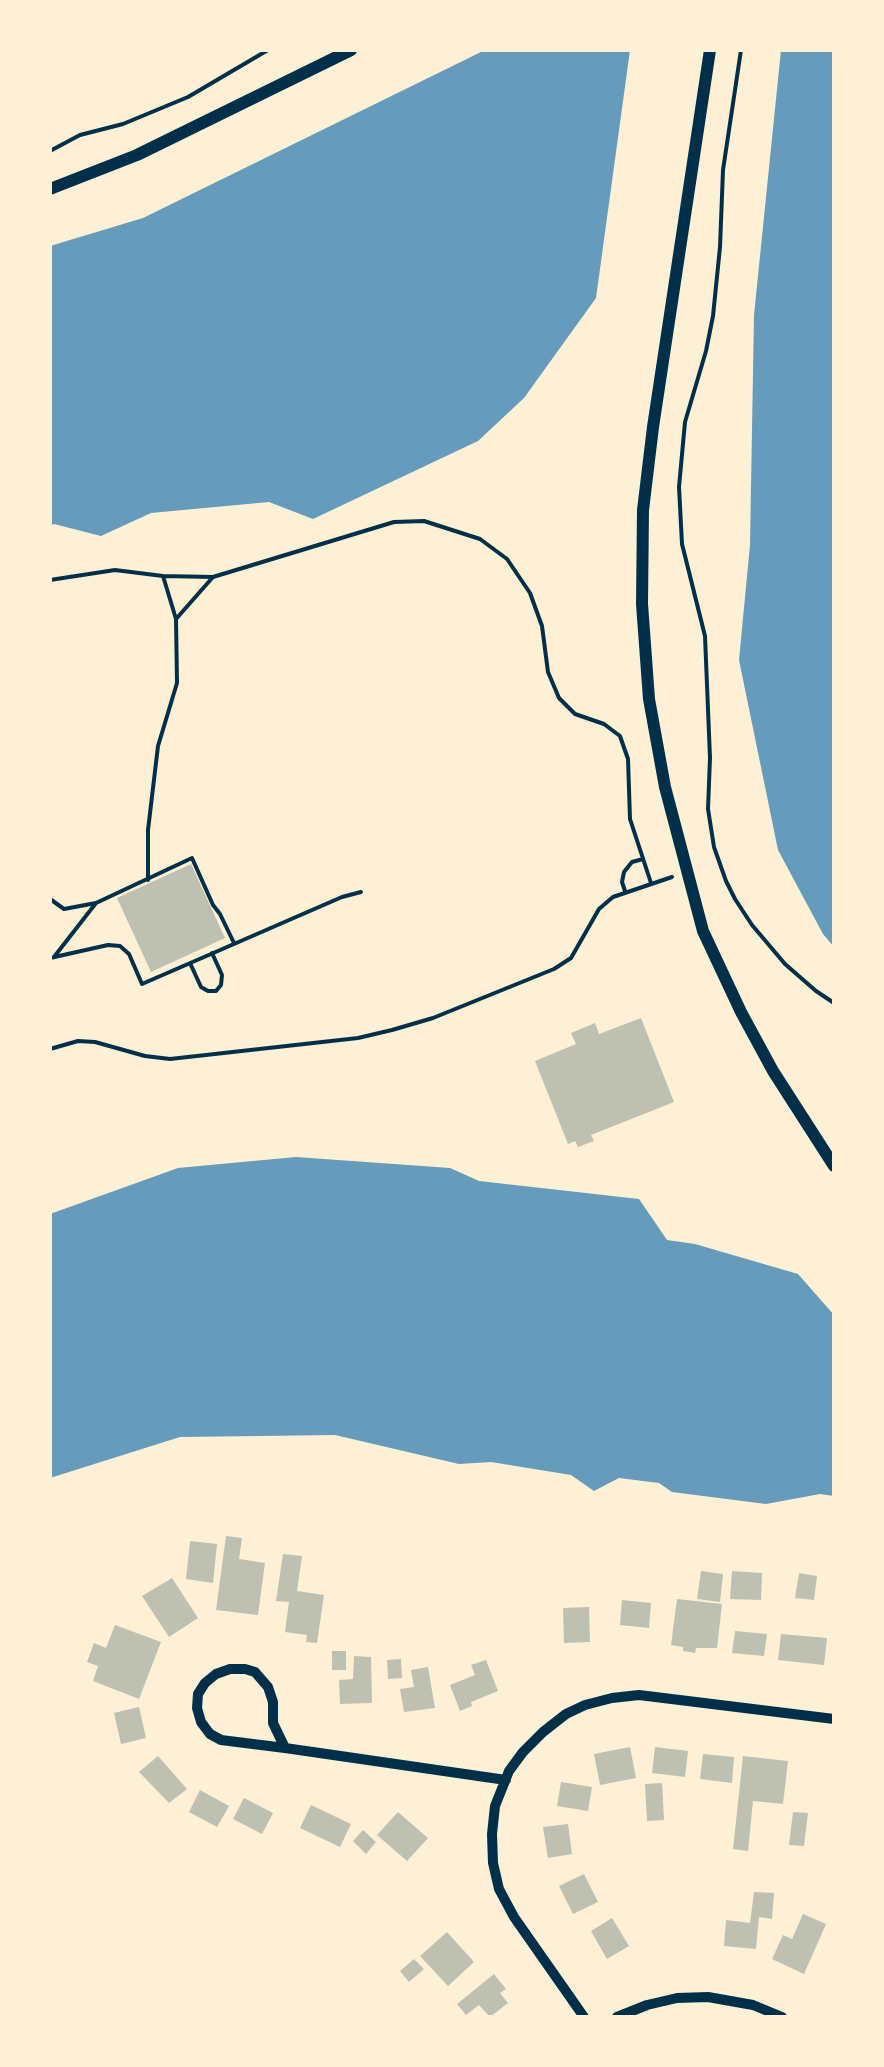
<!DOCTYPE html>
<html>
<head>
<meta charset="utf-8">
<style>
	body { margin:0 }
	#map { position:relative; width:884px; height:2067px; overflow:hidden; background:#fdf0d5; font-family:Bitter,serif }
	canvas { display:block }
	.frame { position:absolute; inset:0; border:52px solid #fdf0d5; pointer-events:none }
</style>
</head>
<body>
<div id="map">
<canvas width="884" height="2067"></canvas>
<div class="frame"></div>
</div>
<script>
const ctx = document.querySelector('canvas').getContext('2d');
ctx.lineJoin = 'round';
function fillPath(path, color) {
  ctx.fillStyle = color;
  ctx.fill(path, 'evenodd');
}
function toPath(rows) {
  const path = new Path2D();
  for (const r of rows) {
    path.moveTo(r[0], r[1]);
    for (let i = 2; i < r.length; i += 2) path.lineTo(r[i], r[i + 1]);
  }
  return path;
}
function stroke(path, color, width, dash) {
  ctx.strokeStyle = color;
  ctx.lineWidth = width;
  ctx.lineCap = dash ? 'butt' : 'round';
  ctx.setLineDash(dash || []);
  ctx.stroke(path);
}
const water = toPath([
	[485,50,630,50,596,298,524,398,478,441,313,519,269,502,151,513,101,536,54,524,50,526,50,246,143,218],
	[781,50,834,50,834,947,823,934,778,850,739,660,750,545,754,315],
	[296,1157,450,1168,479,1181,639,1199,667,1240,695,1244,798,1274,834,1315,834,1496,820,1494,766,1504,672,1492,659,1483,619,1478,594,1491,571,1475,491,1462,459,1464,335,1435,180,1437,50,1478,50,1214,178,1168]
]);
const building = toPath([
	[191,864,225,938,151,972,117,898],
	[641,1018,674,1102,591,1135,594,1141,578,1147,575,1141,568,1144,535,1061,576,1044,571,1033,595,1023,599,1034],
	[226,1536,242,1538,239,1559,265,1563,258,1615,216,1610],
	[190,1541,217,1544,213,1583,186,1579],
	[283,1554,302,1556,297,1591,324,1595,317,1643,306,1642,307,1635,285,1632,289,1602,276,1601],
	[701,1571,723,1574,720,1602,697,1599],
	[732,1571,762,1573,761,1600,730,1599],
	[799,1573,817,1576,814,1600,795,1598],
	[172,1578,198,1618,169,1637,142,1596],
	[677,1599,722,1604,717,1648,696,1648,695,1653,683,1651,683,1647,671,1645],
	[622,1600,651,1603,649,1628,620,1625],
	[589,1607,590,1642,564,1643,563,1608],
	[115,1625,161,1642,139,1699,93,1681,98,1666,87,1662,94,1643,106,1648],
	[735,1631,767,1634,764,1656,732,1653],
	[781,1634,827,1638,824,1665,778,1660],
	[332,1651,346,1651,346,1670,332,1670],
	[354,1656,371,1657,372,1703,340,1704,339,1680,353,1679],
	[401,1659,402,1678,388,1679,387,1660],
	[486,1660,498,1691,471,1702,472,1706,460,1711,450,1685,475,1675,471,1665],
	[428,1667,435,1708,404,1712,400,1689,414,1687,411,1670],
	[139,1707,146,1738,121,1744,114,1713],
	[630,1747,636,1778,600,1785,594,1754],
	[655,1747,688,1751,685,1777,652,1773],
	[703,1754,734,1757,732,1783,700,1779],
	[158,1756,187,1789,169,1803,139,1772],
	[743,1756,788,1761,783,1804,753,1801,748,1851,733,1849],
	[561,1782,592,1787,588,1811,557,1806],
	[662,1783,664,1820,647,1821,645,1784],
	[200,1790,229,1806,217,1827,189,1812],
	[244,1798,273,1813,262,1834,233,1819],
	[311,1805,351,1824,340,1847,300,1828],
	[398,1812,428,1838,407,1861,377,1835],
	[793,1812,808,1813,804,1846,789,1845],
	[568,1824,572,1854,548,1858,543,1827],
	[363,1830,376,1842,366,1854,353,1841],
	[584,1874,598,1902,573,1914,559,1886],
	[754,1892,774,1893,772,1919,759,1917,756,1949,724,1946,726,1920,750,1923],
	[803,1914,826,1924,804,1974,772,1959,783,1935,792,1939],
	[612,1918,629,1946,607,1959,591,1931],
	[447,1932,474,1962,448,1986,420,1956],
	[414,1959,424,1969,409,1982,400,1971],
	[494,1974,506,1989,500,1993,508,2003,490,2017,479,2005,466,2015,457,2004]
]);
const path = toPath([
	[741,50,723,170,720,247,713,316,706,351,685,422,679,487,682,544,705,636,710,758,708,809,714,847,726,881,735,899,752,925,785,964,816,991,834,1003],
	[50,151,80,135,123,124,188,97,268,50],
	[50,580,115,570,163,576],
	[176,619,213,577,394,522,424,521,480,539,507,559,530,593,542,626,548,672,559,698,575,714,604,724,620,736,628,759,630,819,651,883],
	[148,880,148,830,158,746,177,683,176,619,163,576,213,577],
	[625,891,622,882,624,872,632,862,643,859],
	[50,899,64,909,96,903],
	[54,957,96,903,192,858,213,905,220,914,234,943],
	[50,958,108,945,120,946,129,954,142,984,342,897,361,892],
	[190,963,201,987,208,991,216,991,221,985,222,975,212,953],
	[50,1049,78,1041,95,1042,145,1056,170,1059,358,1038,392,1030,433,1018,554,969,571,958,599,909,613,897,672,877]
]);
const minor = toPath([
	[230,1669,245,1669,255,1672,268,1687,273,1702,273,1723,285,1748,221,1740,210,1734,201,1722,197,1708,198,1694,205,1683,216,1674,230,1669],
	[285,1748,506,1780],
	[584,2017,514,1917,499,1889,493,1863,492,1834,495,1806,509,1771,523,1752,543,1732,566,1714,585,1705,612,1698,639,1695,834,1719],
	[617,2017,647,2005,677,1998,708,1997,753,2005,782,2017]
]);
const tertiary = toPath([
	[710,50,653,427,643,510,642,604,649,699,665,787,703,931,741,1012,773,1071,834,1166],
	[50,189,137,155,351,50]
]);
fillPath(water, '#669bbc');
fillPath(building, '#bec0b2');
stroke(path, '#003049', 4);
stroke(minor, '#003049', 10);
stroke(tertiary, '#003049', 12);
</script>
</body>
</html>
